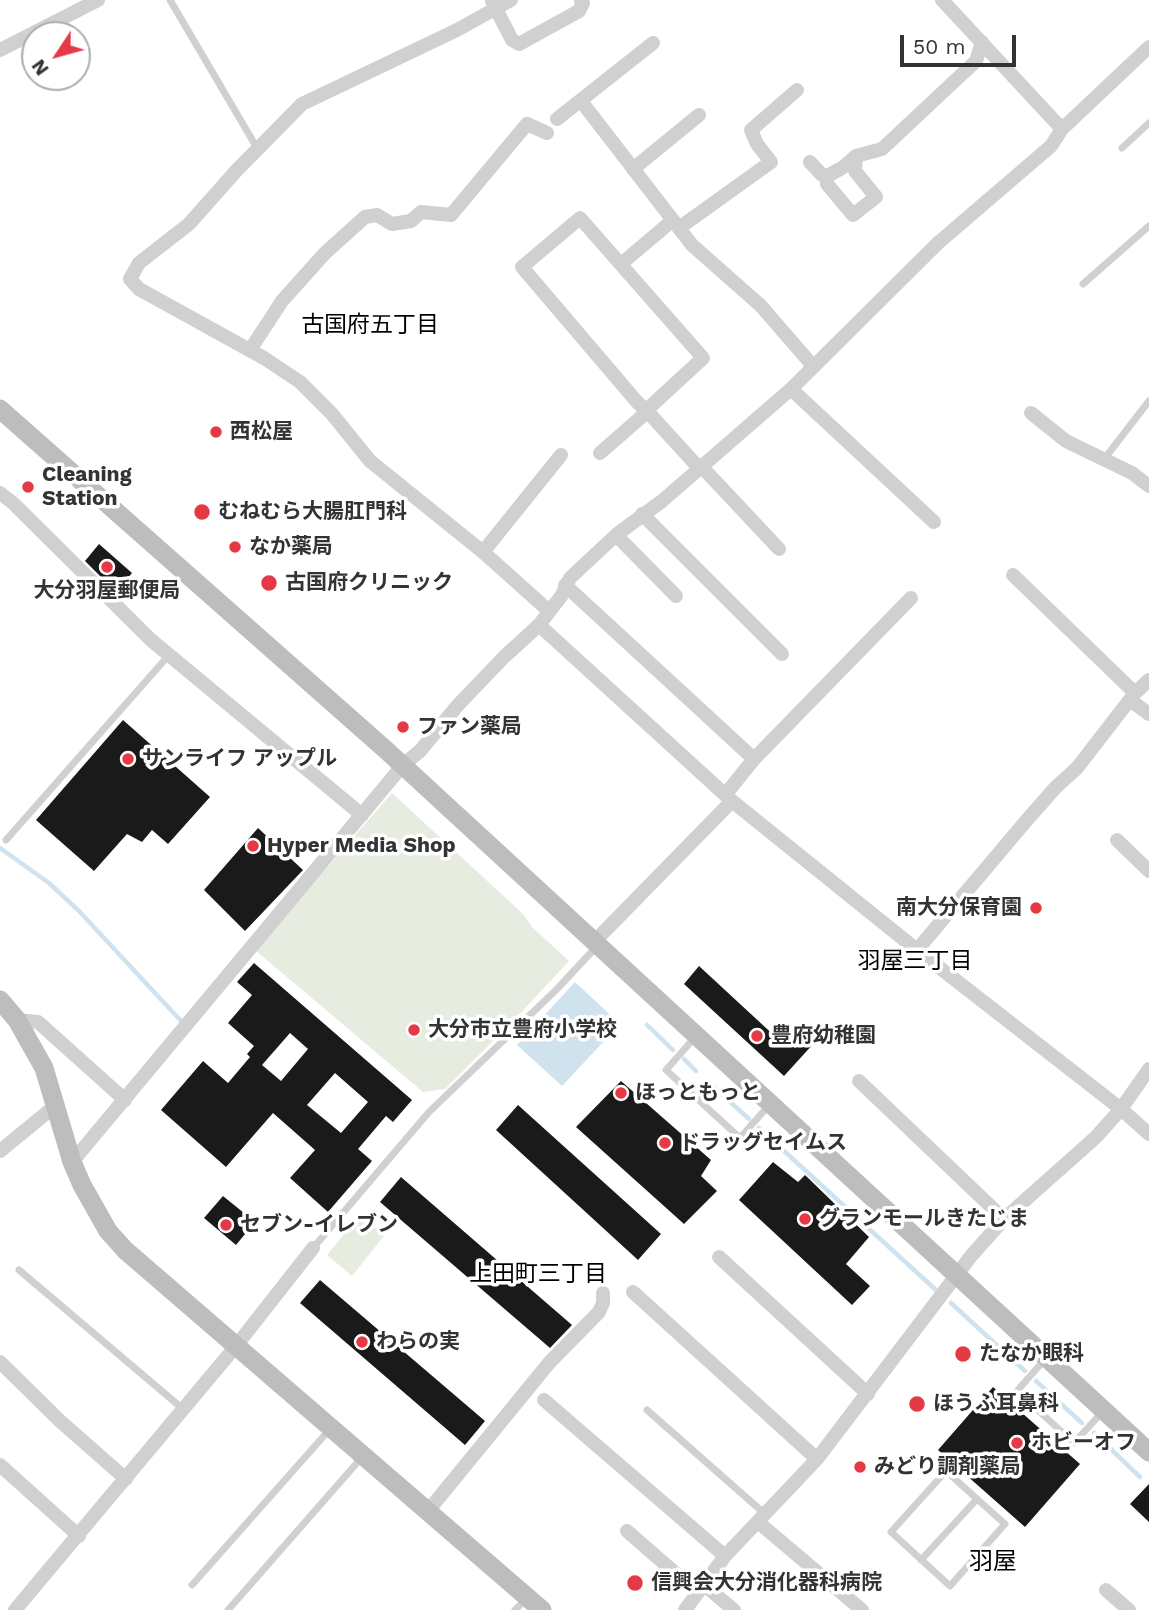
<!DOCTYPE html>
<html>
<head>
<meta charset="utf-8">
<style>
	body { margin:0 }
	#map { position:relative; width:1149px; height:1610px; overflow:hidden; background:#fff; font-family:"Work Sans",sans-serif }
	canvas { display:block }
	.north { position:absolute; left:21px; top:21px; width:70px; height:70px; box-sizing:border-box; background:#fff; border:2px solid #adadad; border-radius:50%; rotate:234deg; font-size:19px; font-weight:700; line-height:28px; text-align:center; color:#333 }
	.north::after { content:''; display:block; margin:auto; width:24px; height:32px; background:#e63946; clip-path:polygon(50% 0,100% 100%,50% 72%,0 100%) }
	.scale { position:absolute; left:900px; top:35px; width:116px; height:32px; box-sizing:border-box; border:4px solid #333; border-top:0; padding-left:9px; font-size:21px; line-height:24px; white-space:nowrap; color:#333; -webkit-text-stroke:5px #fff; paint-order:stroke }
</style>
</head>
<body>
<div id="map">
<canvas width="1149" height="1610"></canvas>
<div class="north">N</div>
<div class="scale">50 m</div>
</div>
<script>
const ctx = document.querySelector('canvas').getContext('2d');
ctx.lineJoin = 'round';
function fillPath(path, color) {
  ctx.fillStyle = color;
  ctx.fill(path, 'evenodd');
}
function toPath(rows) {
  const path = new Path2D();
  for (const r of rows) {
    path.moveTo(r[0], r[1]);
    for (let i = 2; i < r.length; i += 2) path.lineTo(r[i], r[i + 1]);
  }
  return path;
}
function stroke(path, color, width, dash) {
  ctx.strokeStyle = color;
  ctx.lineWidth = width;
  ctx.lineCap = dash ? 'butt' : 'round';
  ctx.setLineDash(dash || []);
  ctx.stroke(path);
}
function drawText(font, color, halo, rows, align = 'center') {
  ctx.font = font + ' "Work Sans","Noto Sans JP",sans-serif';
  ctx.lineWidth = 7;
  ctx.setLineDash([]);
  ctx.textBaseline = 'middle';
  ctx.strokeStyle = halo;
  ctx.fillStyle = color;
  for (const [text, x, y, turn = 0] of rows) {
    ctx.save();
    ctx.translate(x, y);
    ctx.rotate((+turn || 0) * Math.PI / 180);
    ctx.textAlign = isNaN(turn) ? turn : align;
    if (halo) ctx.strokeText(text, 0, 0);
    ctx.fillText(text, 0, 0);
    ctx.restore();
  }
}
const green = toPath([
	[392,793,523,914,533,928,569,961,515,1019,445,1089,423,1092,255,950],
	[360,1215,384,1236,352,1276,327,1255]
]);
const water = toPath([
	[575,982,620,1024,562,1086,517,1045]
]);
const stream = toPath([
	[0,848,49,883,79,911,181,1021],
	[647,1025,673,1050],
	[684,1059,696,1071],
	[707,1081,749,1119],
	[759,1128,937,1291],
	[951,1303,1025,1371],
	[1036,1381,1082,1423],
	[1094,1433,1140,1477]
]);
const building = toPath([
	[99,544,132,573,116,592,85,561],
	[123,720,210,797,168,844,152,830,142,842,127,834,94,871,36,820],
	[258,828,303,870,245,931,204,890],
	[254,963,412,1100,393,1122,386,1116,358,1149,372,1161,328,1212,290,1178,315,1150,273,1113,226,1167,161,1110,203,1061,228,1083,250,1057,247,1054,254,1046,228,1023,252,995,237,982],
	[290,1033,308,1049,281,1081,262,1065],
	[335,1073,368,1102,341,1133,307,1105],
	[699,966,779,1040,796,1023,815,1042,784,1076,684,984],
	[621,1081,711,1160,701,1176,717,1191,684,1224,576,1127],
	[518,1105,661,1234,638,1260,496,1130],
	[773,1162,798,1182,805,1175,869,1237,846,1264,870,1286,852,1305,739,1200],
	[401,1177,572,1325,550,1348,380,1202],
	[223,1196,255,1222,236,1245,204,1218],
	[320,1280,485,1421,465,1445,300,1303],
	[993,1387,1004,1397,1002,1402,1004,1406,1013,1405,1080,1464,1025,1527,957,1467,959,1462,956,1458,948,1459,938,1450],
	[1149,1484,1149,1522,1130,1504]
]);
const lane = toPath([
	[170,0,257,148],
	[1122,148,1149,123],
	[1083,284,1149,226],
	[1105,458,1149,401],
	[6,840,169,655],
	[696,1036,666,1070,740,1138,770,1104],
	[313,1248,429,1112,557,989,597,946],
	[19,1270,183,1409],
	[1046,1358,1017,1391,1074,1443,1103,1411],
	[1008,1401,1017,1391],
	[647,1410,765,1514],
	[946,1471,1005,1524,950,1586,891,1532,946,1471,953,1463],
	[921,1560,977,1499],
	[192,1585,330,1429],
	[228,1610,363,1456],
	[515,1610,527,1598]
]);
const street = toPath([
	[511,0,457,30,302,104,236,171,189,224,139,263,130,279,139,289,264,358,300,382,332,414,370,461,483,552,549,611],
	[942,0,1062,129],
	[492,1,512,40,519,44,579,11,583,3,581,0],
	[0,50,98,0],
	[581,101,692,245,761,306,813,366],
	[557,119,653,43],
	[856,156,855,171,876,197,853,215,827,184,827,176,842,168,856,156,882,149,976,61,982,42],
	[810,162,821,174,827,176],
	[633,169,699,115],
	[679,228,771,162,757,144,751,130,797,90],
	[621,264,673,220],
	[250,350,282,301,325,253,365,217,377,215,392,224,411,221,421,212,451,215,527,124,547,133],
	[791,389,934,522],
	[1031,413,1066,441,1132,473,1149,486],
	[600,453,639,419,647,411,652,405,703,358,580,218,522,267,637,402,647,411,699,468],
	[701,466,779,549],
	[0,493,13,503,151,640,362,815],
	[642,514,782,654],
	[616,535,676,596],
	[483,552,561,455],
	[1013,575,1135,693],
	[565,585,754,759],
	[539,625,732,801,917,950,1121,1109,1149,1134],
	[1130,700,1149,714],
	[725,795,754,759,911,598],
	[1117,840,1149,871],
	[594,942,732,801],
	[917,950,1026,821,1056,787,1077,768,1135,693,1149,680],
	[17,1020,38,1022,125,1100],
	[859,1081,1004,1219],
	[0,1151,55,1106],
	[72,1162,403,765,420,751,458,705,504,657,539,625,562,595,570,578,616,535,662,501,791,389,938,243,1051,146,1062,129,1149,47],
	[719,1257,868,1394],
	[633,1292,817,1459],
	[0,1362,60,1421,126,1479],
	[544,1400,725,1556],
	[0,1465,79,1536],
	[428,1511,549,1363,599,1312,603,1303,603,1293],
	[758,1522,862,1610],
	[627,1531,697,1592],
	[703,1584,734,1610],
	[1106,1590,1129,1610],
	[15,1610,236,1346,313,1248],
	[685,1610,725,1556,817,1459,971,1256,1004,1219,1096,1137,1121,1109,1149,1069]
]);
const secondary = toPath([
	[0,409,386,750,1149,1452],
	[0,1000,17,1020,44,1068,72,1162,82,1185,108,1231,125,1250,542,1610]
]);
const markers = [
	[216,432,7,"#e63946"],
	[28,487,7,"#e63946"],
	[202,512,9,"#e63946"],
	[235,547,7,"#e63946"],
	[107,567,7,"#e63946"],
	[269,583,9,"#e63946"],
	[403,727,7,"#e63946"],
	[128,759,7,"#e63946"],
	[253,846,7,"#e63946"],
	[1036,908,7,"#e63946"],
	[414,1030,7,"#e63946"],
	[757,1036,7,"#e63946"],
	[621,1093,7,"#e63946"],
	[665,1143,7,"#e63946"],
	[805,1219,7,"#e63946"],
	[226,1225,7,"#e63946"],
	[362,1342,7,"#e63946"],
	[963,1354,9,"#e63946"],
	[917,1404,9,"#e63946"],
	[1017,1443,7,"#e63946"],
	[860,1467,7,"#e63946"],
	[635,1583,9,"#e63946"]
];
const poiNames = [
	["西松屋",230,432],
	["Cleaning",42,475],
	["Station",42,499],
	["むねむら大腸肛門科",218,512],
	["なか薬局",249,547],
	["古国府クリニック",285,583],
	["大分羽屋郵便局",107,591,"center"],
	["ファン薬局",417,727],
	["サンライフ アップル",142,759],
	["Hyper Media Shop",267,846],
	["南大分保育園",1022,908,"right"],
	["大分市立豊府小学校",428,1030],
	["豊府幼稚園",771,1036],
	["ほっともっと",635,1093],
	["ドラッグセイムス",679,1143],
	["グランモールきたじま",819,1219],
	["セブン-イレブン",240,1225],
	["わらの実",376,1342],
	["たなか眼科",979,1354],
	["ほうふ耳鼻科",933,1404],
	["ホビーオフ",1031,1443],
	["みどり調剤薬局",874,1467],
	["信興会大分消化器科病院",651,1583]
];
const neighbourhoodNames = [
	["古国府五丁目",370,325],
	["羽屋三丁目",915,961],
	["上田町三丁目",538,1274]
];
const quarterNames = [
	["羽屋",993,1562]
];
fillPath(green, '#e6ecdf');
fillPath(water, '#cfe2ee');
stroke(stream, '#cfe2ee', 4.5);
fillPath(building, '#1a1a1a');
stroke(lane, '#d0d0d0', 7);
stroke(street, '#d0d0d0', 14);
stroke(secondary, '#bdbdbd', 19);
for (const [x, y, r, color] of markers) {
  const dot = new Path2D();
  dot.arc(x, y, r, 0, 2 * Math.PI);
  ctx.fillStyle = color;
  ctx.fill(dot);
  stroke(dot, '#fff', 2.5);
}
drawText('bold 21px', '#333', '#fff', poiNames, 'left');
drawText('23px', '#000', '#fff', neighbourhoodNames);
drawText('24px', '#000', '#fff', quarterNames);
</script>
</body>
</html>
